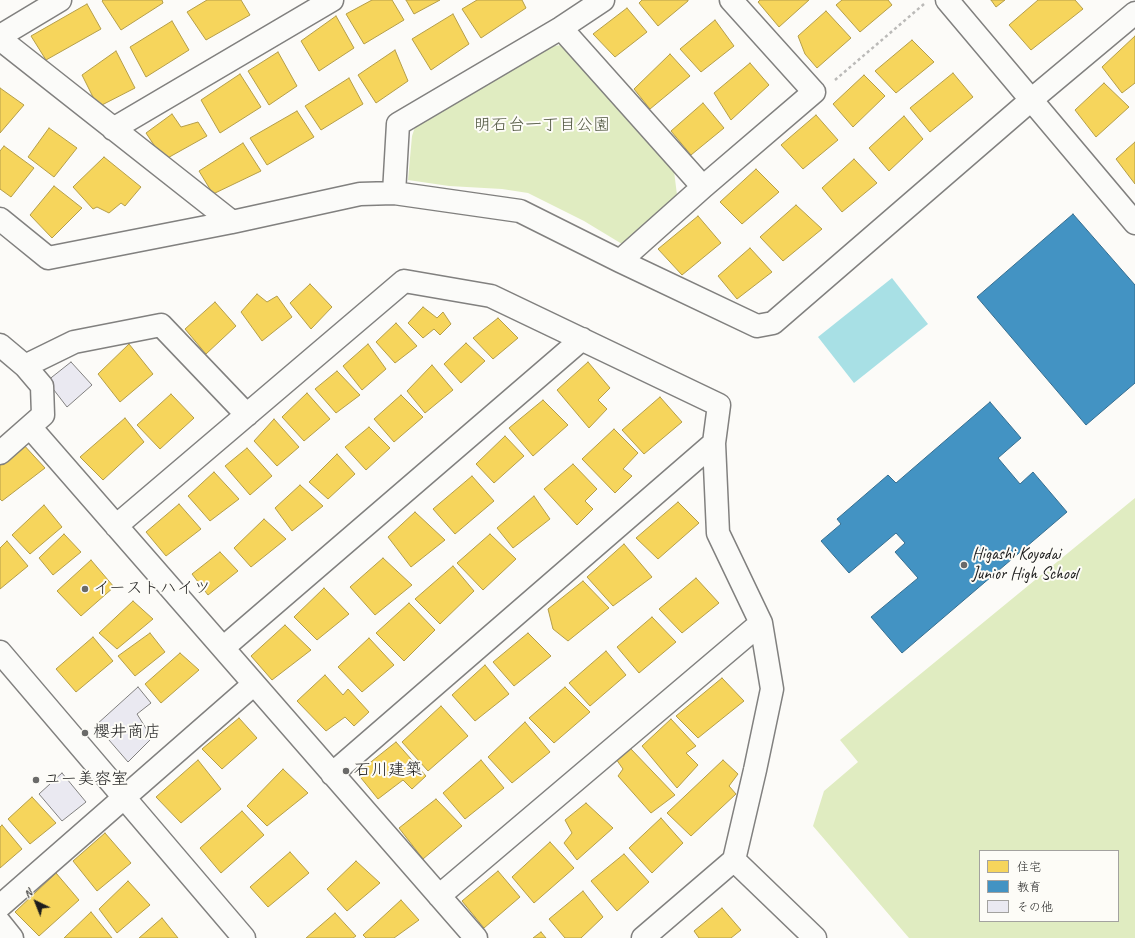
<!DOCTYPE html>
<html>
<head>
<meta charset="utf-8">
<style>
	body { margin:0 }
	#map { position:relative; width:1135px; height:938px; overflow:hidden; background:#fcfbf8; font-family:Caveat,"Klee One",sans-serif }
	canvas { display:block }
	.legend { position:absolute; left:979px; top:850px; width:140px; height:72px; box-sizing:border-box; background:#fdfcf7; border:1px solid #a3a29f; margin:0; padding:5px 7px; list-style:none; font-size:12px; color:#1c1c1c }
	.legend li { display:flex; align-items:center; gap:8px; height:20px }
	.legend b { width:20px; border:1px solid #a3a29f }
	.north { position:absolute; left:16px; top:882px; width:40px; height:40px; -webkit-text-stroke:3px #fdfcf7; paint-order:stroke; rotate:317deg; font-size:11px; font-weight:700; line-height:16px; text-align:center; color:#1c1c1c }
	.north::after { content:''; display:block; margin:auto; width:14px; height:18px; background:#1c1c1c; clip-path:polygon(50% 0,100% 100%,50% 72%,0 100%) }
</style>
</head>
<body>
<div id="map">
<canvas width="1135" height="938"></canvas>
<ul class="legend">
<li><b style="height:11px;background:#f6d55c"></b>住宅</li>
<li><b style="height:11px;background:#4393c3"></b>教育</li>
<li><b style="height:11px;background:#eae9f1"></b>その他</li>
</ul>
<div class="north">N</div>
</div>
<script>
const ctx = document.querySelector('canvas').getContext('2d');
ctx.lineJoin = 'round';
function fillPath(path, color) {
  ctx.fillStyle = color;
  ctx.fill(path, 'evenodd');
}
function toPath(rows) {
  const path = new Path2D();
  for (const r of rows) {
    path.moveTo(r[0], r[1]);
    for (let i = 2; i < r.length; i += 2) path.lineTo(r[i], r[i + 1]);
  }
  return path;
}
function stroke(path, color, width, dash) {
  ctx.strokeStyle = color;
  ctx.lineWidth = width;
  ctx.lineCap = dash ? 'butt' : 'round';
  ctx.setLineDash(dash || []);
  ctx.stroke(path);
}
function drawText(font, color, halo, rows, align = 'center') {
  ctx.font = font + ' Caveat,"Klee One",sans-serif';
  ctx.lineWidth = 4;
  ctx.setLineDash([]);
  ctx.textBaseline = 'middle';
  ctx.strokeStyle = halo;
  ctx.fillStyle = color;
  for (const [text, x, y, turn = 0] of rows) {
    ctx.save();
    ctx.translate(x, y);
    ctx.rotate((+turn || 0) * Math.PI / 180);
    ctx.textAlign = isNaN(turn) ? turn : align;
    if (halo) ctx.strokeText(text, 0, 0);
    ctx.fillText(text, 0, 0);
    ctx.restore();
  }
}
const green = toPath([
	[562,45,674,171,677,195,622,244,584,221,528,193,502,189,449,186,408,180,412,136,416,124,536,48],
	[1135,498,1135,938,909,938,813,826,824,791,858,762,840,740],
	[980,851,1118,851,1118,921,980,921]
]);
const water = toPath([
	[892,278,928,324,854,383,818,337]
]);
const homes = toPath([
	[103,0,162,0,163,3,121,30,102,1,103,0],
	[207,0,241,0,250,15,206,40,187,12,207,0],
	[372,0,392,0,404,20,364,44,346,14,372,0],
	[406,0,440,0,414,14,406,0],
	[477,0,522,0,526,8,481,38,462,9,477,0],
	[642,0,688,0,688,1,658,26,639,3,642,0],
	[760,0,809,0,779,27,758,2,760,0],
	[842,0,888,0,892,5,860,32,836,5,842,0],
	[991,0,1005,0,996,7,991,0],
	[1038,0,1075,0,1083,9,1031,50,1009,25,1038,0],
	[87,4,101,29,46,60,31,36,87,4],
	[627,8,647,32,615,57,593,34,627,8],
	[826,11,851,38,817,68,805,54,798,36,826,11],
	[453,14,469,44,431,70,412,39,453,14],
	[336,16,354,48,319,71,301,41,336,16],
	[715,20,734,46,701,72,680,49,715,20],
	[172,21,189,50,146,77,130,47,172,21],
	[1135,36,1135,83,1122,93,1102,67,1135,36],
	[912,40,934,62,896,93,875,71,912,40],
	[395,50,408,81,376,103,358,75,395,50],
	[116,51,135,88,98,107,82,75,116,51],
	[278,52,297,86,269,105,248,71,278,52],
	[670,54,690,76,650,109,634,89,670,54],
	[750,63,769,85,731,120,714,93,750,63],
	[953,73,973,97,930,132,910,108,953,73],
	[240,74,261,107,220,133,201,100,240,74],
	[864,75,885,96,853,127,833,104,864,75],
	[349,78,363,104,321,130,305,106,349,78],
	[1104,83,1129,107,1096,137,1075,110,1104,83],
	[0,88,24,105,0,133,0,88],
	[703,103,724,128,691,155,671,131,703,103],
	[297,111,314,137,267,165,250,138,297,111],
	[172,114,181,127,198,122,207,136,164,160,146,133,172,114],
	[816,115,838,140,803,169,781,145,816,115],
	[904,116,923,139,889,171,869,148,904,116],
	[49,128,77,148,54,177,28,157,49,128],
	[1135,142,1135,184,1116,159,1135,142],
	[243,143,261,171,213,194,199,171,243,143],
	[4,146,34,168,11,197,0,189,0,151,4,146],
	[104,157,141,187,125,206,121,203,109,213,97,207,93,209,73,187,104,157],
	[854,159,877,183,842,212,822,188,854,159],
	[756,169,779,192,742,224,720,202,756,169],
	[54,186,82,208,52,238,30,215,54,186],
	[796,205,822,229,783,261,760,237,796,205],
	[698,216,721,243,682,275,658,249,698,216],
	[750,248,772,272,737,299,718,276,750,248],
	[310,284,332,307,311,329,290,303,310,284],
	[257,294,267,302,277,296,292,317,262,341,241,312,257,294],
	[215,302,236,326,206,354,185,329,215,302],
	[423,307,437,318,443,312,451,324,440,335,434,329,423,338,408,323,423,307],
	[498,318,518,338,493,359,473,338,498,318],
	[396,323,417,346,395,363,376,342,396,323],
	[466,343,485,361,461,383,444,364,466,343],
	[129,344,153,374,120,402,98,374,129,344],
	[368,344,386,369,362,390,343,366,368,344],
	[588,362,610,388,598,400,607,409,589,428,557,390,588,362],
	[432,365,453,390,425,413,407,391,432,365],
	[337,371,360,395,336,413,315,389,337,371],
	[307,393,330,419,304,441,282,417,307,393],
	[171,394,194,418,160,449,137,425,171,394],
	[401,395,423,417,394,442,374,419,401,395],
	[660,397,682,422,644,454,622,430,660,397],
	[543,400,568,425,533,456,509,428,543,400],
	[125,418,144,442,103,480,80,457,125,418],
	[274,419,299,447,277,466,254,441,274,419],
	[369,427,390,448,366,470,345,447,369,427],
	[614,429,638,453,623,469,632,476,615,493,582,459,614,429],
	[505,436,524,456,494,483,476,464,505,436],
	[22,443,45,468,2,501,0,499,0,462,22,443],
	[247,448,272,476,250,495,225,466,247,448],
	[337,454,355,474,328,499,309,482,337,454],
	[573,464,597,489,585,501,593,509,577,525,544,489,573,464],
	[214,472,239,499,210,521,188,496,214,472],
	[472,476,494,501,455,534,433,509,472,476],
	[300,485,323,506,292,531,275,508,300,485],
	[534,496,550,519,513,548,497,528,534,496],
	[678,502,699,523,658,559,636,538,678,502],
	[179,504,201,529,166,556,146,532,179,504],
	[44,505,62,527,30,554,12,535,44,505],
	[415,512,445,540,411,567,388,537,415,512],
	[264,519,286,539,251,567,234,548,264,519],
	[64,534,81,552,53,575,39,558,64,534],
	[490,534,516,559,483,590,457,563,490,534],
	[7,541,28,566,0,589,0,548,7,541],
	[624,544,652,577,613,606,587,577,624,544],
	[220,552,238,571,208,595,192,574,220,552],
	[383,558,412,585,375,615,350,587,383,558],
	[91,560,114,587,81,616,57,591,91,560],
	[453,566,474,591,440,624,415,599,453,566],
	[696,578,719,603,682,633,659,609,696,578],
	[583,581,609,608,568,641,553,629,548,609,583,581],
	[324,588,349,614,317,640,294,617,324,588],
	[133,601,153,619,117,649,99,633,133,601],
	[409,603,435,630,404,661,376,633,409,603],
	[652,617,676,642,639,673,617,647,652,617],
	[285,625,311,650,272,680,251,656,285,625],
	[150,633,165,652,135,676,118,656,150,633],
	[528,633,551,656,514,686,493,662,528,633],
	[93,637,113,661,76,692,56,669,93,637],
	[369,638,394,665,362,692,338,667,369,638],
	[606,651,626,675,590,706,569,683,606,651],
	[180,653,199,670,161,703,145,684,180,653],
	[485,665,509,694,475,721,452,695,485,665],
	[325,675,343,695,348,689,369,712,354,726,345,717,326,731,297,701,325,675],
	[722,678,744,701,698,738,676,716,722,678],
	[565,687,590,712,554,743,529,718,565,687],
	[441,706,468,736,428,771,402,742,441,706],
	[239,718,257,738,222,769,202,749,239,718],
	[671,719,696,746,686,753,698,765,677,788,642,746,671,719],
	[525,722,550,752,512,783,488,757,525,722],
	[396,742,426,776,412,789,403,780,378,799,357,773,396,742],
	[630,748,675,795,651,813,618,776,623,769,616,759,630,748],
	[198,760,221,789,181,823,156,797,198,760],
	[481,760,504,788,465,819,443,793,481,760],
	[723,760,738,774,729,786,736,794,691,836,667,813,723,760],
	[283,769,308,793,267,826,247,806,283,769],
	[32,797,56,823,30,844,8,819,32,797],
	[436,799,462,826,423,859,399,828,436,799],
	[586,803,613,828,577,860,564,843,572,833,565,820,586,803],
	[242,811,264,835,221,873,200,848,242,811],
	[661,818,683,843,652,873,629,848,661,818],
	[2,825,22,849,0,868,0,827,2,825],
	[105,833,131,863,97,891,73,861,105,833],
	[550,842,574,868,534,903,512,877,550,842],
	[290,852,309,873,268,907,250,887,290,852],
	[624,854,649,882,617,911,591,881,624,854],
	[356,861,380,883,347,911,327,889,356,861],
	[498,871,520,897,484,928,462,901,498,871],
	[56,873,79,900,39,936,15,912,56,873],
	[128,881,150,905,117,933,99,909,128,881],
	[583,891,603,917,581,938,565,938,549,919,583,891],
	[401,900,419,920,394,938,366,938,363,935,401,900],
	[722,908,741,930,731,938,699,938,694,931,722,908],
	[91,912,112,938,64,938,91,912],
	[335,913,356,936,353,938,306,938,335,913],
	[162,918,178,938,139,938,162,918],
	[541,932,546,938,533,938,541,932]
]);
const schools = toPath([
	[1073,214,1135,285,1135,383,1086,425,977,297,1073,214],
	[990,402,1021,438,998,458,1020,484,1033,472,1067,512,902,653,871,617,918,578,895,552,905,543,896,533,849,573,821,541,841,524,837,519,888,475,896,483,990,402]
]);
const building = toPath([
	[71,362,92,385,67,407,47,381,71,362],
	[138,687,151,703,137,714,152,738,128,762,96,725,138,687],
	[62,773,86,802,62,821,39,794,62,773]
]);
const path = toPath([
	[835,80,924,4]
]);
const minor = toPath([
	[561,28,703,187],
	[0,36,60,0],
	[0,39,232,222],
	[113,129,332,0],
	[394,193,398,124,561,28,603,0],
	[0,219,48,258,232,222,360,194,394,193,520,211,620,261,757,326,773,323,1031,100,1135,13],
	[620,261,703,187,814,92,731,0],
	[0,345,25,366,74,342,161,325,247,415],
	[30,427,476,938],
	[0,453,43,415,42,386,25,366],
	[116,526,404,281,491,296,719,405,714,443,718,533,761,623,772,689,755,770,734,860,643,938],
	[223,648,582,339],
	[0,652,244,938],
	[332,774,714,443],
	[734,860,815,938],
	[439,896,761,623],
	[0,906,254,684],
	[0,923,12,938]
]);
const tertiary = toPath([
	[947,0,1135,223]
]);
const markers = [
	[964,565,4,"#6a6a69"],
	[85,589,4,"#6a6a69"],
	[85,733,4,"#6a6a69"],
	[346,771,4,"#6a6a69"],
	[36,780,4,"#6a6a69"]
];
const parkNames = [
	["明石台一丁目公園",542,126]
];
const poiNames = [
	["Higashi Koyodai",972,555],
	["Junior High School",972,575],
	["イーストハイツ",93,589],
	["櫻井商店",93,733],
	["石川建築",354,771],
	["ユー美容室",44,780]
];
fillPath(green, '#e0ecc1');
fillPath(water, '#a8e0e5');
fillPath(homes, '#f6d55c');
stroke(homes, '#b59e49', 1);
fillPath(schools, '#4393c3');
stroke(schools, '#376f91', 1);
fillPath(building, '#eae9f1');
stroke(building, '#81807f', 1);
stroke(minor, '#81807f', 25);
stroke(tertiary, '#81807f', 25);
stroke(path, '#bbbab8', 2.5, [3, 3]);
stroke(minor, '#fbfbf9', 22);
stroke(tertiary, '#fbfbf9', 22);
for (const [x, y, r, color] of markers) {
  const dot = new Path2D();
  dot.arc(x, y, r, 0, 2 * Math.PI);
  ctx.fillStyle = color;
  ctx.fill(dot);
  stroke(dot, '#fdfcf7', 1.5);
}
drawText('17px', '#505640', '#fdfcf7', parkNames);
drawText('17px', '#1c1c1c', '#fdfcf7', poiNames, 'left');
</script>
</body>
</html>
